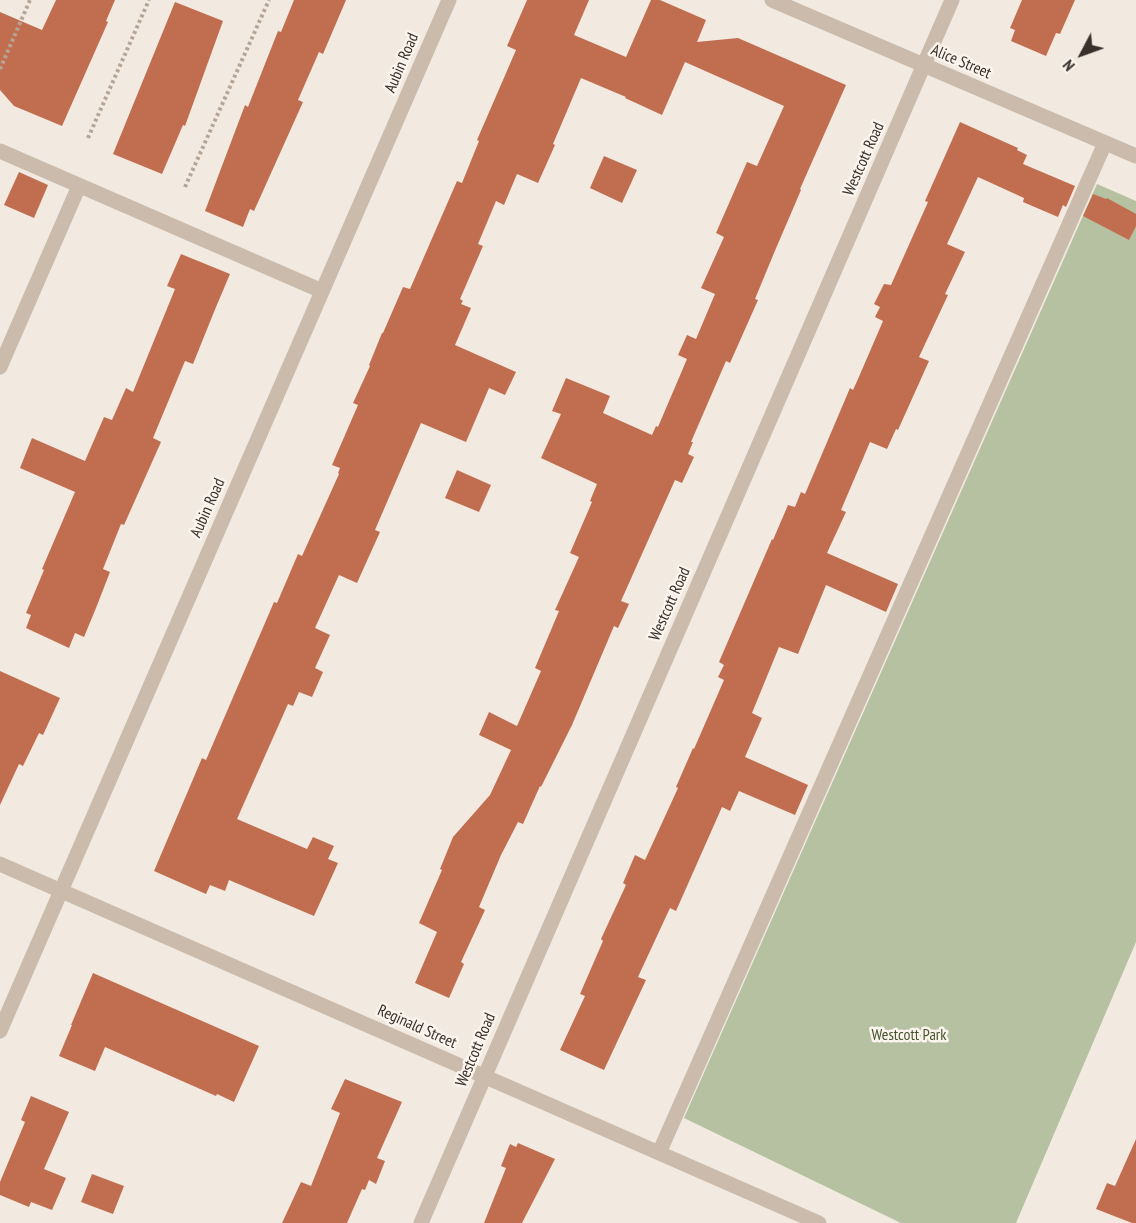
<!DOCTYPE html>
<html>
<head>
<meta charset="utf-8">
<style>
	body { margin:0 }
	#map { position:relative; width:1136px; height:1223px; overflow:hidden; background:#f2eae0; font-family:"PT Sans Narrow",sans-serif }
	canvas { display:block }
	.north { position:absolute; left:1052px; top:24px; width:60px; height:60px; -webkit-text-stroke:4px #faf4ed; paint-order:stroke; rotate:229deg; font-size:16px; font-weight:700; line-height:24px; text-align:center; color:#39302b }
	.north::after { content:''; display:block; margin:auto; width:21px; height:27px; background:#39302b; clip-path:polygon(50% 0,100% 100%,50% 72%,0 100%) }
</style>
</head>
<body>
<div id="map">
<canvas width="1136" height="1223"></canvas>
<div class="north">N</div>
</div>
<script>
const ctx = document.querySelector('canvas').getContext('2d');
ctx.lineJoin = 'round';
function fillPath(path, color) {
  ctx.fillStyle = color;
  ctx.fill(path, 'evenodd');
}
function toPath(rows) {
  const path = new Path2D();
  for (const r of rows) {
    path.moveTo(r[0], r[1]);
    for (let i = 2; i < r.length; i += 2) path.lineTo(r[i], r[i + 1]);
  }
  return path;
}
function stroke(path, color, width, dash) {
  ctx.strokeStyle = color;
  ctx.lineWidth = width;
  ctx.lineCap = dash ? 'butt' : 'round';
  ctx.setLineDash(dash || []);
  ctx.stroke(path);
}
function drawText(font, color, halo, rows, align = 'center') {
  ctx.font = font + ' "PT Sans Narrow",sans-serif';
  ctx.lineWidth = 5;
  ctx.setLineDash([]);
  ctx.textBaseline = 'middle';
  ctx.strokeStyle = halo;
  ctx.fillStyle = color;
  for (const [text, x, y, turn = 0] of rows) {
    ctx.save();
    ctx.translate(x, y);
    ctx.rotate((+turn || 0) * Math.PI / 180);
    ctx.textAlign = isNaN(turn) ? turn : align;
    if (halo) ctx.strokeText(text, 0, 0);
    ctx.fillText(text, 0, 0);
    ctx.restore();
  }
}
const green = toPath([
	[1097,184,1136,201,1136,942,1016,1223,901,1223,684,1118]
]);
const building = toPath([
	[56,0,115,0,106,21,108,22,62,126,14,106,0,90,0,12,42,30],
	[294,0,346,0,323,54,319,52,298,100,303,102,254,211,250,209,243,227,205,211,245,105,248,107,278,31,281,32],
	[527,0,589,0,574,35,626,57,651,0,660,0,706,20,697,42,738,38,846,85,800,189,801,190,774,253,755,299,758,300,730,363,726,361,691,442,693,442,688,454,694,457,682,483,675,480,621,601,629,604,618,628,614,626,572,725,541,787,540,786,523,824,518,822,501,855,479,907,485,910,461,962,464,964,449,998,415,983,437,932,419,923,442,870,440,869,453,837,490,795,511,750,479,735,489,712,517,726,541,671,535,668,559,611,555,610,579,557,570,553,592,502,590,501,597,484,541,458,561,414,552,411,566,378,610,396,603,413,652,435,656,426,658,427,687,359,678,355,687,335,696,339,715,294,701,288,724,237,716,233,747,162,757,166,784,106,685,62,662,115,625,98,626,97,581,78,553,144,555,145,538,183,517,174,504,205,496,201,478,244,483,246,460,299,463,301,461,304,471,308,455,345,516,372,505,395,489,388,466,442,421,423,375,530,380,532,357,583,339,575,315,628,330,635,315,668,323,672,312,697,299,692,293,706,288,704,237,819,307,849,313,837,334,846,328,859,338,863,314,916,229,880,225,891,210,885,206,894,154,871,202,758,206,760,274,602,277,603,298,554,302,556,339,474,338,473,340,468,332,465,358,405,353,403,370,366,369,365,382,333,383,333,403,287,410,289,457,181,462,183,479,141,477,140,516,50,507,46],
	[1022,0,1075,0,1060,34,1056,33,1046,56,1011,41,1015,30,1010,28],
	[175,2,223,21,185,126,183,125,162,174,113,154],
	[960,122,1018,148,1017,150,1027,155,1023,164,1075,186,1066,207,1063,205,1058,217,1023,202,1024,198,978,177,947,244,965,252,945,294,948,295,919,357,929,361,898,430,896,429,887,449,870,442,841,510,846,512,827,553,898,584,886,612,826,585,798,654,779,647,752,713,762,718,745,757,808,785,795,815,739,791,730,811,722,807,676,911,670,908,638,977,646,980,604,1070,560,1050,585,996,580,994,603,941,601,939,626,885,623,883,635,855,645,860,678,788,676,787,693,748,694,749,724,680,718,677,724,665,719,662,772,539,773,540,788,505,795,507,801,492,805,494,850,388,853,390,858,379,883,321,875,317,880,307,874,304,884,284,891,285,928,202,925,201],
	[604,156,637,170,622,203,590,188],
	[19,172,48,185,34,218,4,205],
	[1093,194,1106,199,1107,198,1136,214,1136,226,1129,240,1083,216],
	[181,254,230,274,216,307,193,364,185,361,153,438,161,442,124,525,121,524,103,569,110,572,96,608,84,637,75,633,69,648,26,628,31,615,26,613,44,570,42,569,75,492,20,468,32,438,85,461,104,417,112,420,126,388,133,392,175,289,167,286],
	[457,470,491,485,479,512,445,498],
	[0,671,60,698,43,735,39,733,23,766,19,764,0,805],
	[93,973,259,1046,234,1102,217,1094,216,1096,105,1047,95,1071,59,1056,72,1025,71,1025],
	[345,1079,402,1102,377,1158,385,1161,376,1184,369,1180,365,1190,362,1189,347,1223,282,1223,301,1182,311,1186,340,1113,331,1109],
	[31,1096,69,1112,44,1169,66,1178,52,1210,31,1202,29,1207,0,1195,0,1182,25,1122,21,1120],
	[1136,1139,1136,1223,1132,1223,1096,1209,1107,1183,1115,1186],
	[518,1143,555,1159,522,1223,484,1223,506,1168,501,1166,510,1144,516,1147],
	[92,1174,124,1186,113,1214,81,1202]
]);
const path = toPath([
	[0,69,30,0],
	[88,138,149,0],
	[185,187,269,0]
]);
const minor = toPath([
	[772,0,1136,156],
	[0,151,322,291],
	[0,367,79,186],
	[0,864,819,1223],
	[0,1031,449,0],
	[659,1153,1105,143],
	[421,1223,952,0]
]);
const streetNames = [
	["Alice Street",961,62,23],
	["Aubin Road",402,63,-67],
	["Westcott Road",864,159,-66],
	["Aubin Road",208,508,-66],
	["Westcott Road",670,604,-66],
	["Reginald Street",417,1027,24],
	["Westcott Road",476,1050,-67]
];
const parkNames = [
	["Westcott Park",909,1035]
];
fillPath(green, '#b5c1a1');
fillPath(building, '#c16e50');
stroke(path, '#b6a597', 4, [3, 3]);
stroke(minor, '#cabbac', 15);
drawText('16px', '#39302b', '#faf4ed', streetNames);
drawText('16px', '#47562f', '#faf4ed', parkNames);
</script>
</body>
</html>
